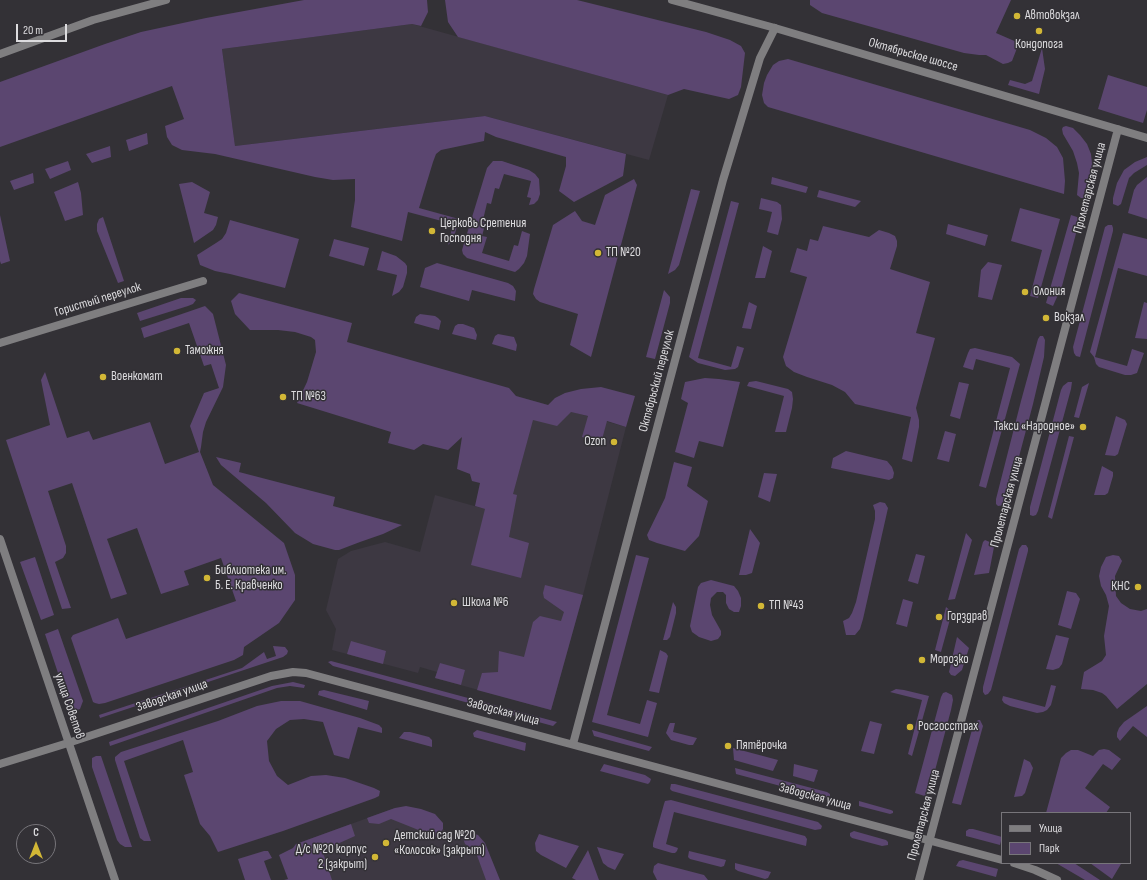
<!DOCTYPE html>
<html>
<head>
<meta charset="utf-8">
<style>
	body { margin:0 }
	#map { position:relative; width:1147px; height:880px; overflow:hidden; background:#333136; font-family:"Sofia Sans Condensed",sans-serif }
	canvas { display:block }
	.legend { position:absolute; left:1001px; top:812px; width:130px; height:52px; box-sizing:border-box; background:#333136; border:1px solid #77757a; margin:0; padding:5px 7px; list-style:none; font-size:12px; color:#dddcdf }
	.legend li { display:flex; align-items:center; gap:8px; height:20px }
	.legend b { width:20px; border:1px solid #77757a }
	.north { position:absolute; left:16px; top:824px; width:40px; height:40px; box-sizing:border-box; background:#333136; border:1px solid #77757a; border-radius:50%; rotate:0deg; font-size:11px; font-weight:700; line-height:16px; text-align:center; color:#dddcdf }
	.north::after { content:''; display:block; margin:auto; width:14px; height:18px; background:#d2b736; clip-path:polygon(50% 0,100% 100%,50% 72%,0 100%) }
	.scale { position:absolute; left:16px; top:24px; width:51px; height:18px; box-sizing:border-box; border:2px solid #dddcdf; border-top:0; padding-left:5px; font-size:12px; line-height:14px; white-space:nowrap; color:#dddcdf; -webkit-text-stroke:3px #333136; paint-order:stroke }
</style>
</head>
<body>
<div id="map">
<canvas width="1147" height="880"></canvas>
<ul class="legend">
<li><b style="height:5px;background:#7f7e80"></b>Улица</li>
<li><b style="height:11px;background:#5b4670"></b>Парк</li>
</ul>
<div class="north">С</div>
<div class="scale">20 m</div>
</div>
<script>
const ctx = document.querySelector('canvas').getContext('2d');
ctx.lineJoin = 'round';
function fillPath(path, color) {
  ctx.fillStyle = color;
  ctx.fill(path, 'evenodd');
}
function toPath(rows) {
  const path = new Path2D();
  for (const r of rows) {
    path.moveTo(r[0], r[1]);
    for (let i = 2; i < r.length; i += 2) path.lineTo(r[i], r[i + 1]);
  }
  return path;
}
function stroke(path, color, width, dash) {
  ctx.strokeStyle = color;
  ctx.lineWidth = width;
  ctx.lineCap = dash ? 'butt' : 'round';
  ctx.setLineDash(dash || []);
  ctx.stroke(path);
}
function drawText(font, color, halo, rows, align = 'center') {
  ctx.font = font + ' "Sofia Sans Condensed",sans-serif';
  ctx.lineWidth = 3;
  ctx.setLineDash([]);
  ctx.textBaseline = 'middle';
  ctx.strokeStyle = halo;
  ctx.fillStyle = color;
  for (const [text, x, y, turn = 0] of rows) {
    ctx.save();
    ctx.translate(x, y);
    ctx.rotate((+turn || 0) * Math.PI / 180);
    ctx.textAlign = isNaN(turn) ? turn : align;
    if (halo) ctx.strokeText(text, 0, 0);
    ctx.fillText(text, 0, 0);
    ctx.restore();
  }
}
const built = toPath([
	[412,24,668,95,649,160,485,116,235,146,222,49],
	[516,396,626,427,583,595,551,710,435,678,437,672,420,667,418,673,332,650,336,629,326,610,338,559,351,551,385,542,420,552,435,495,485,509],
	[395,808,480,846,492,880,306,880,296,844]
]);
const green = toPath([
	[304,0,427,0,428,12,421,26,412,24,222,49,235,146,485,116,626,154,623,176,574,202,559,191,566,166,566,157,496,137,485,132,484,141,441,150,436,154,433,162,419,208,459,219,454,237,451,242,448,245,453,224,408,212,402,241,351,227,355,200,355,179,333,180,315,177,215,154,182,150,172,145,167,137,165,126,184,119,172,86,0,147,0,82,105,44,141,32,206,18],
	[445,0,577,0,706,32,730,40,741,46,745,53,741,87,738,95,729,99,684,89,668,95,458,37,448,22],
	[810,0,1011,0,996,33,1019,43,1012,61,1008,63,1003,64,986,55,979,55,964,53,822,13,810,5],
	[1042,48,1045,69,1039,94,1008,85,1010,80,1025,84,1032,81],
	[788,59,1030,130,1046,138,1057,147,1063,158,1065,181,1064,194,768,107,764,103,762,95,764,83,767,75,773,65,779,61],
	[1108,75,1147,87,1147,110,1143,123,1098,109],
	[1066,126,1073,128,1080,135,1087,144,1091,154,1093,173,1088,193,1084,198,1081,198,1077,195,1079,173,1077,163,1073,151,1063,134,1062,129,1063,127],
	[147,133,148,144,129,151,126,140],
	[110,146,111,157,92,163,86,154],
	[1147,157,1147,165,1134,173,1129,178,1121,204,1118,206,1113,204,1113,198,1117,183,1124,170,1135,162],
	[68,161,71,170,50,179,45,169],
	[493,161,502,161,529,170,535,174,539,179,540,194,538,200,534,204,529,205,531,198,527,197,531,181,504,174,499,189,495,188,491,204,487,203,483,220,486,221,482,236,487,237,482,253,509,261,514,245,518,246,522,231,530,234,527,256,524,263,519,269,515,272,467,258,463,254,462,250,487,168],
	[33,173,34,183,14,190,10,181],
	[772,177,808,187,806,193,771,184],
	[1147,177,1147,219,1128,213,1134,190,1137,185],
	[634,179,637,185,591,357,570,345,578,314,540,302,536,299,533,294,534,289,553,225,575,211,582,221,595,225,605,195],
	[78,182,81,193,83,215,65,221,54,192],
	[192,182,210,192,204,213,218,217,216,225,213,230,194,243,179,184],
	[691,189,700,191,679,265,675,270,668,274],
	[819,190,861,201,855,207,817,197],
	[761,198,777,202,781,205,782,219,778,235,767,232,772,212,759,209],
	[731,201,739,203,698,358,731,367,737,346,744,348,738,367,735,369,725,370,698,363,689,357],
	[1020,208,1060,219,1038,298,1030,296,1042,250,1011,241],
	[0,215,10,261,1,264,0,261],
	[1071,215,1077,217,1079,219,1078,226,1062,286,1053,306,1046,303],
	[103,217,124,281,118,283,97,231,97,224,99,219],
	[230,220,299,239,285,288,230,274,215,271,200,265,197,255,216,243,222,239,226,233],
	[948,224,988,235,985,246,946,234],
	[1108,225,1112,225,1113,228,1113,231,1080,357,1076,356,1074,353,1073,347,1105,227],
	[823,226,869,237,879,230,889,233,895,236,897,241,897,246,890,269,930,282,916,333,935,338,916,408,919,420,919,427,912,462,902,459,911,417,855,404,845,392,832,385,807,377,794,372,786,366,783,357,807,277,790,272,797,248,807,251,810,239,818,241],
	[1123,233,1147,239,1147,276,1118,268,1095,357,1127,366,1132,349,1144,353,1137,373,1131,375,1125,375,1099,367,1096,364,1094,357,1090,352],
	[334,239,369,248,364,266,329,256],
	[763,246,772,251,765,278,755,278],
	[382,251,396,256,405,263,407,266,407,273,403,287,399,292,392,296,397,275,377,270],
	[988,262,1002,265,992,300,978,297,981,270],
	[437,263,508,283,513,286,516,291,515,301,472,290,469,301,420,287,425,268],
	[664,290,670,297,670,303,655,359,646,357],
	[239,293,352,323,347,342,509,388,516,396,548,405,555,398,565,393,581,389,601,387,635,396,626,427,607,421,601,443,582,437,588,416,571,412,557,426,533,420,513,494,517,495,509,537,529,543,521,578,471,565,485,509,475,506,480,483,472,481,470,474,457,469,462,437,448,450,423,444,414,450,388,443,391,432,297,403,307,382,316,352,315,340,311,337,295,332,278,330,250,330,235,314,231,301],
	[181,298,193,298,196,300,193,304,188,306,140,321,137,313],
	[749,302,757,306,751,329,742,328],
	[1144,302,1147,303,1147,339,1135,338],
	[205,306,213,314,226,365,223,387,206,422,203,432,201,447,200,452,213,485,284,543,295,575,295,600,279,623,244,647,243,655,234,660,105,703,99,704,95,703,93,702,71,638,73,635,118,618,126,639,236,601,221,558,184,571,189,585,161,594,137,528,107,539,127,594,111,599,72,483,48,491,66,546,66,553,63,558,55,562,71,608,62,609,6,440,50,425,41,380,45,372,67,438,89,431,93,440,150,422,165,464,199,452,190,426,204,393,219,388,211,364,204,366,189,323,144,338,141,328],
	[420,314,435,316,438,318,441,321,439,330,414,323,416,317],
	[458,324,463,324,474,328,477,335,476,340,452,334,455,326],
	[498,334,514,337,517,345,516,351,492,344,495,336],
	[1040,336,1043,336,1045,340,1044,357,1033,404,1007,502,1005,505,998,506,996,504,996,499,1021,401,1038,339],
	[975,348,1012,357,1020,364,986,488,979,486,1010,368,976,359,973,370,963,367,968,353,970,349],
	[705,378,719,379,740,382,723,447,699,441,694,458,675,452,688,403,681,399,685,382],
	[756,381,788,389,792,392,793,399,792,408,786,432,775,432,784,396,747,386,749,382],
	[959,382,969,384,960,419,950,416],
	[1068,382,1072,382,1071,389,1038,511,1036,515,1033,516,1030,515,1030,507,1061,390,1063,386],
	[1089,383,1079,418,1074,417,1082,387],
	[1116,416,1125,420,1127,424,1118,454,1115,456,1105,455],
	[945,431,956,434,949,462,937,459],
	[1069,436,1074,437,1052,519,1048,517],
	[846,451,887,461,892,467,894,473,893,478,889,480,831,468,833,458],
	[216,457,241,463,239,472,335,497,333,506,402,525,383,534,360,542,339,550,335,550,313,544,295,533,266,503,221,465],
	[674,462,692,467,687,486,708,501,699,536,685,551,657,543,649,540,647,535,665,498],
	[1102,466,1113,472,1113,476,1108,493,1105,495,1094,495],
	[764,473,777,474,770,502,758,497],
	[880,502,885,503,888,508,863,619,860,629,855,635,846,635,843,621,849,618,852,613,856,602,875,519,875,511,873,505],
	[750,529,760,543,752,573,746,575,739,575],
	[966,533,972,540,955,599,948,600],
	[985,540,992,543,994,547,989,573,974,575,983,542],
	[1022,545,1026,545,1028,548,1028,551,991,690,988,694,985,695,983,692,983,687,1019,549],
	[916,554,925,556,918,584,908,581],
	[636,555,649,558,607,715,640,724,647,700,657,703,648,737,592,722],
	[1113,555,1119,556,1122,561,1115,576,1116,596,1121,603,1130,609,1141,611,1147,609,1147,684,1117,709,1106,696,1102,693,1093,690,1081,689,1084,672,1102,661,1106,655,1104,636,1109,606,1106,595,1101,586,1099,576,1101,567,1106,557],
	[35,557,54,615,41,620,20,562],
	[711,580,734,586,738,591,741,598,741,606,739,612,734,612,729,609,726,603,726,595,723,592,717,592,711,598,710,605,712,615,721,631,721,635,718,639,711,641,699,637,692,632,690,626,698,587,701,583],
	[545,585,583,595,551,710,477,690,482,673,498,672,499,651,524,657,533,622,540,616,561,621,564,612,544,598,543,593],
	[1067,591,1076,593,1080,599,1071,629,1058,625],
	[903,599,913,602,907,627,896,624],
	[673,602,676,607,676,613,670,637,667,640,663,640],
	[946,607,952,612,941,652,935,650],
	[58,629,83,701,80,709,71,712,45,634],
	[1056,635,1069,638,1062,664,1059,668,1053,670,1046,669],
	[957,637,969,648,962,670,955,676,951,675,949,672],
	[351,641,386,651,383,664,347,654],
	[273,646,285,647,288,651,287,654,283,657,100,718,99,715,242,668,264,652,267,659,276,656],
	[660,650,666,653,668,656,659,693,649,691],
	[331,661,557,722,553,726,333,666,328,662],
	[440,663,465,670,461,685,435,678],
	[293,682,305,685,304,688,290,686,277,688,110,746,109,742,272,686],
	[1051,685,1056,686,1051,705,1047,710,1043,712,1037,713,1010,706,1004,703,1002,700,1003,696,1045,707],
	[896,689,904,690,929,696,912,756,908,754,922,700,890,692],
	[324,690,369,701,367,710,318,695,319,691],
	[946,692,952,695,953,700,951,710,928,797,915,793,941,697,943,693],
	[281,701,300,701,360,718,379,725,382,728,382,733,358,727,349,759,334,755,323,722,304,719,290,720,276,729,267,741,269,761,277,776,288,785,311,776,326,775,345,778,374,788,380,791,379,796,375,798,283,831,218,852,210,836,200,824,184,775,193,772,183,740,124,761,151,841,144,841,140,838,115,760,115,757,121,752,218,721,257,706],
	[1147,706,1147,737,1133,726,1120,741,1117,737,1117,733,1119,728,1124,722],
	[978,720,980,720,983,726,961,805,952,803,973,726],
	[870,721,882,724,874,754,861,751],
	[670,723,675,723,673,732,697,738,693,745,689,745,671,740,666,733,669,725],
	[477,730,526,743,525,751,474,737,473,733],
	[592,730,652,747,649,751,594,736],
	[404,732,410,732,429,737,432,740,432,747,399,738],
	[733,748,778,760,773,771,734,760],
	[1104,749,1109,750,1121,759,1112,770,1103,764,1085,788,1110,807,1106,813,1046,813,1061,758,1066,753,1071,750,1078,750,1093,756,1099,750],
	[96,756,101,756,132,847,125,847,120,844,117,840,92,767,92,758],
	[1024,759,1030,762,1033,768,1025,793,1022,796,1014,797],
	[604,764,645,775,651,779,650,782,648,784,600,771],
	[794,764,818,770,814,782,793,776],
	[735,768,827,792,830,794,830,796,828,798,825,798,736,774],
	[671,784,675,784,818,822,822,826,821,829,815,830,672,791,670,789],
	[671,800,805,836,807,839,806,846,674,812,666,844,678,848,677,851,675,853,672,853,655,848,653,847,653,843,664,804,665,801],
	[859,801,891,810,893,811,893,813,890,814,859,806],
	[406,806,421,809,435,814,443,823,443,829,436,837,391,819,379,824,369,823,367,818,395,808],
	[351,824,355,836,335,845,323,853,332,880,284,880,288,879,279,855,293,848,296,844],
	[969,829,973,829,1002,837,1000,845,966,836,966,831],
	[854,831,886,840,888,842,888,845,882,846,852,838,850,836,850,833],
	[471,833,478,835,485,843,500,880,486,880,475,850,465,844,463,838,465,834],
	[539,834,579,846,566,868,541,855,536,851,535,843],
	[597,847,624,854,615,870,608,867,603,863],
	[588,850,599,880,576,880,572,878],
	[264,851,268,851,272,858,264,861,271,880,245,880,238,859],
	[689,851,726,860,724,866,721,867,690,859,688,857],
	[963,860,998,869,996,877,956,866,959,861],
	[658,863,704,875,708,880,657,880,653,872,654,866],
	[735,863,771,872,768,878,765,879,738,871,735,869],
	[1056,863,1074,863,1100,880,1085,880],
	[1090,863,1121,863,1121,864,1112,879]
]);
const minor = toPath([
	[0,343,203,281],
	[573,744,723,180,760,58,775,28],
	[0,764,68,743,271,676,293,672,306,673,1002,860],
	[1014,863,1035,870,1057,880]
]);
const tertiary = toPath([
	[672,0,775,28,1147,138],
	[0,54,93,20,166,0],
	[0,539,115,880],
	[919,880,1118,129]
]);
const markers = [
	[1017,16,4,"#d2b736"],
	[1039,31,4,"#d2b736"],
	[432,231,4,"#d2b736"],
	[598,253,4,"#d2b736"],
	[1025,292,4,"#d2b736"],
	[1046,318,4,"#d2b736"],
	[177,351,4,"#d2b736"],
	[103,377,4,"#d2b736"],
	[283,397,4,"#d2b736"],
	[1083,427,4,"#d2b736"],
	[614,442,4,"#d2b736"],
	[207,578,4,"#d2b736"],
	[1138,587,4,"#d2b736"],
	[454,603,4,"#d2b736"],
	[761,606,4,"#d2b736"],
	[939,617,4,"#d2b736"],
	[922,660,4,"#d2b736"],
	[910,727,4,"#d2b736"],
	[728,746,4,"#d2b736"],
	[386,843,4,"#d2b736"],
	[375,857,4,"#d2b736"]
];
const poiNames = [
	["Автовокзал",1025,16],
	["Кондопога",1039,45,"center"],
	["Церковь Сретения",440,224],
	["Господня",440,239],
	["ТП №20",606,253],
	["Олония",1033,292],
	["Вокзал",1054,318],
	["Таможня",185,351],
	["Военкомат",111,377],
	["ТП №63",291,397],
	["Такси «Народное»",1075,427,"right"],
	["Ozon",606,442,"right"],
	["Библиотека им.",215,571],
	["Б. Е. Кравченко",215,586],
	["КНС",1130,587,"right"],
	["Школа №6",462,603],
	["ТП №43",769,606],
	["Горздрав",947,617],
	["Морозко",930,660],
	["Росгосстрах",918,727],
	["Пятёрочка",736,746],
	["Детский сад №20",394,836],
	["«Колосок» (закрыт)",394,851],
	["Д/с №20 корпус",367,850,"right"],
	["2 (закрыт)",367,865,"right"]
];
const streetNames = [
	["Октябрьское шоссе",913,55,16],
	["Пролетарская улица",1090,188,-75],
	["Гористый переулок",98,300,-17],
	["Октябрьский переулок",657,381,-75],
	["Пролетарская улица",1007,502,-75],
	["Заводская улица",172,696,-19],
	["улица Советов",69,706,71],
	["Заводская улица",503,712,15],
	["Заводская улица",815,797,15],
	["Пролетарская улица",924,815,-75]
];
fillPath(built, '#3d3842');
fillPath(green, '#5b4670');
stroke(minor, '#7f7e80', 8);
stroke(tertiary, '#7f7e80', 8);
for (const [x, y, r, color] of markers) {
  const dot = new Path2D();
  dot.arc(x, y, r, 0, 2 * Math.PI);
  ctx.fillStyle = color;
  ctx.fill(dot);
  stroke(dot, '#333136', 1.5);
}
drawText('13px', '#dddcdf', '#333136', poiNames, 'left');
drawText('13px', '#dddcdf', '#333136', streetNames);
</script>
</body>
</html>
